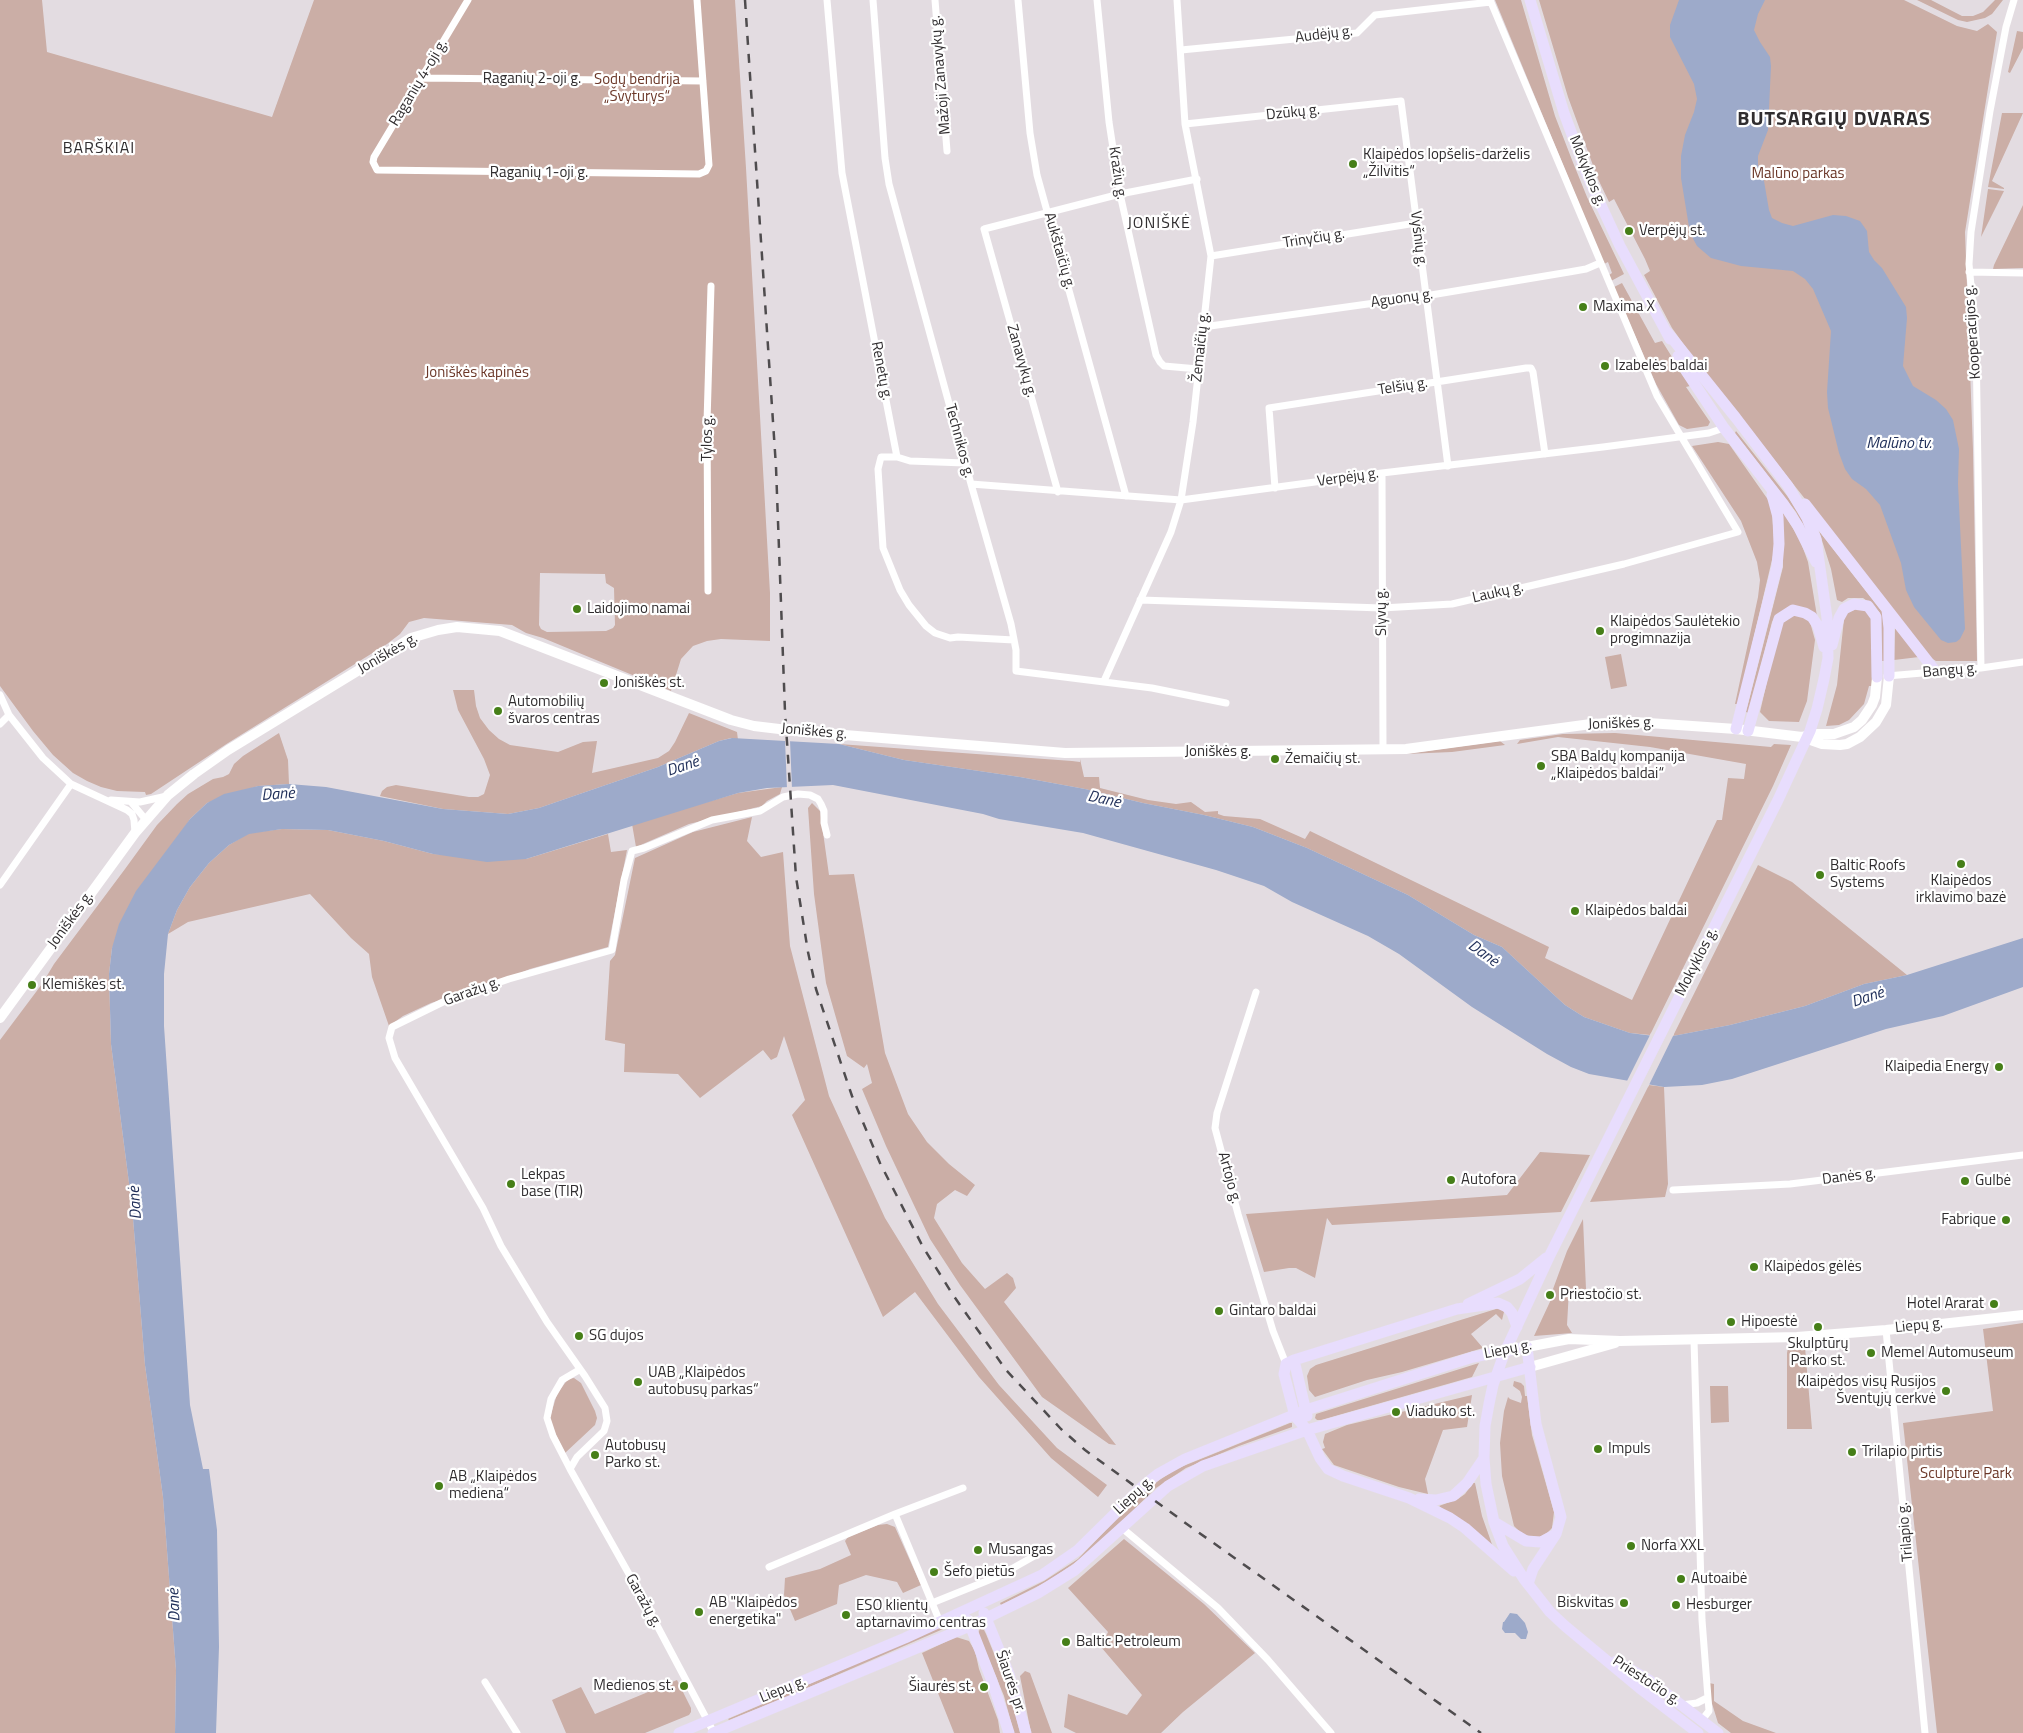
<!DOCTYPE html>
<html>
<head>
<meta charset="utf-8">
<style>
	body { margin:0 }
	canvas { display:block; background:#e3dce1 }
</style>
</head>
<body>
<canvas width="2023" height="1733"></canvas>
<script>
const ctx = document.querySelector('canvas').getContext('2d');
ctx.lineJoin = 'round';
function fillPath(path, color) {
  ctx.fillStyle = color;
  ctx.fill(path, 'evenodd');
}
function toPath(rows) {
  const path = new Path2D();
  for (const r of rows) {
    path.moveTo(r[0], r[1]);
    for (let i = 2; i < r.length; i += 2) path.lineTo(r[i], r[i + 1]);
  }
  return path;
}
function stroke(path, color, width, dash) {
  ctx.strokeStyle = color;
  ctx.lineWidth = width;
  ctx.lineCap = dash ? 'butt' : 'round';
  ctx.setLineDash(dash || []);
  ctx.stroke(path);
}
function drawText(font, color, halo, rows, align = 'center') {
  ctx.font = font + ' "Titillium Web",sans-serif';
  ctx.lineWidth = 4.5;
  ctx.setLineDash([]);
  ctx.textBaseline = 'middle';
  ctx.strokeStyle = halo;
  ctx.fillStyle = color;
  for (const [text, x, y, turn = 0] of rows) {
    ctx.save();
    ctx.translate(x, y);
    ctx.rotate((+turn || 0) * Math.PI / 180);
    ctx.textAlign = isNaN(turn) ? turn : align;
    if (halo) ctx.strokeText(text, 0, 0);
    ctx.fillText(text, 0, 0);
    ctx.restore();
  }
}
const green = toPath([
	[0,0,42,0,47,52,272,117,314,0,735,0,746,168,770,593,770,641,721,639,707,641,693,646,681,659,671,691,543,638,526,633,512,625,424,618,409,622,400,634,387,644,228,743,151,794,146,795,145,792,117,791,101,787,87,781,73,773,53,755,33,731,0,686],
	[540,573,605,574,606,583,614,588,615,625,613,628,606,631,547,632,541,629,539,625],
	[1495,0,1521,0,1555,116,1572,160,1587,197,1624,274,1611,281,1609,275,1612,273,1608,262,1604,264],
	[1539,0,1904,0,1957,26,1977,31,1988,24,1997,32,1965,232,1973,450,1977,661,1936,661,1931,658,1695,360,1672,328,1644,275,1650,271,1645,259,1614,199,1609,202,1598,179,1568,97],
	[1917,0,1931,0,1962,16,1973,16,1983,12,1995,0,2003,0,1992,14,1985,18,1967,22,1958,20],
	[2017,31,2023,32,2023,48,2010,73,2008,72],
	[2002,113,2023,113,1992,181,2004,188,2004,189,1988,187],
	[1988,189,2004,191,1981,237],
	[2023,205,2023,268,1993,269,1994,265],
	[1622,283,1655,343,1662,341,1690,386,1686,387,1710,422,1708,426,1687,429,1679,425,1656,384,1614,287],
	[1736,431,1788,497,1802,519,1807,533,1796,512,1735,433],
	[1718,442,1729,444,1771,504,1775,547,1738,704,1735,704,1758,597,1760,580,1757,562,1741,521,1692,446],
	[1783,512,1800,540,1808,562,1817,616,1775,616,1772,622,1749,713,1746,712,1783,567],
	[1819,531,1883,613,1884,619,1884,661,1881,661,1880,613,1873,605,1863,598,1848,598,1842,602,1837,600,1831,569],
	[1861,607,1872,615,1872,686,1869,686,1864,704,1849,720,1839,725,1826,726,1837,685,1844,619,1847,613],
	[1801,615,1810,622,1815,640,1807,701,1799,722,1769,721,1760,712,1780,625,1790,616],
	[1895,629,1896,629,1919,657,1894,660],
	[1621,654,1627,686,1611,689,1605,657],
	[453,690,474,690,476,706,480,718,489,730,499,739,510,745,558,752,583,742,597,741,592,773,658,758,669,751,675,742,689,713,737,732,738,740,731,738,719,741,658,767,539,808,508,814,443,809,380,796,382,791,387,787,396,785,469,797,478,797,484,794,490,775,484,759,458,710],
	[279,733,288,760,289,784,258,786,207,803,190,819,112,948,109,974,111,1044,132,1206,145,1365,163,1497,176,1670,175,1733,0,1733,0,1040,42,984,54,964,125,869,157,825,177,804,188,794,213,779,223,777,229,774,234,764,243,756],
	[1615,733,1771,747,1774,744,1791,745,1773,786,1650,1035,1630,1033,1584,1017,1565,1005,1502,947,1474,935,1408,895,1307,848,1253,827,1204,815,1143,803,1085,789,1020,777,904,760,839,744,1072,761,1080,762,1080,759,1084,777,1099,777,1100,788,1148,800,1176,804,1191,802,1205,812,1218,811,1218,814,1224,816,1260,819,1305,839,1310,831,1549,947,1545,958,1632,1000,1717,820,1722,820,1728,778,1744,779,1746,764,1650,747,1558,737,1517,744,1520,740,1563,734],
	[1500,741,1505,745,1452,752,1405,754],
	[782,787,780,794,767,801,762,806,689,824,636,847,632,824,738,793],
	[812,803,820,811,829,875,854,874,885,1053,908,1114,927,1142,949,1164,975,1185,967,1196,955,1190,937,1204,934,1218,962,1263,985,1289,1007,1273,1013,1278,1016,1288,1004,1302,1116,1445,1109,1444,1042,1397,960,1285,930,1239,886,1146,862,1089,872,1083,867,1064,864,1068,847,1056,826,983,814,894,808,808],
	[752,817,747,841,761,857,783,852,790,946,829,1096,885,1218,938,1304,999,1385,1057,1448,1107,1485,1098,1497,1051,1458,979,1377,915,1292,883,1317,792,1115,805,1100,784,1036,777,1057,771,1060,763,1050,700,1098,678,1074,624,1072,625,1044,605,1040,610,961,615,955,635,858,693,832],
	[282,829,328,830,384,841,433,854,526,859,608,834,611,852,627,850,608,947,530,969,501,981,431,1003,403,1016,389,1026,372,977,369,954,351,938,310,894,188,922,168,934,177,910,190,887,209,863,229,845,249,833],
	[1758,865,1792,882,1907,975,1864,984,1805,1006,1730,1025,1673,1036],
	[1649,1085,1664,1087,1668,1184,1665,1197,1590,1202],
	[1540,1152,1590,1155,1561,1212,1332,1225,1327,1218,1315,1278,1296,1268,1289,1268,1264,1272,1246,1214,1507,1195],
	[1583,1219,1586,1289,1569,1290,1567,1325,1572,1333,1534,1336,1555,1291,1553,1289,1567,1251],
	[1496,1309,1500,1309,1504,1312,1502,1320,1496,1314,1471,1334,1483,1348,1402,1372,1367,1380,1315,1397,1309,1390,1307,1376,1310,1369,1316,1365],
	[2023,1323,2023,1733,1937,1733,1903,1423,1993,1411,1983,1329],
	[1805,1347,1812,1429,1787,1429,1787,1353,1788,1348],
	[1479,1363,1472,1377,1321,1420,1317,1420,1315,1418,1316,1414],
	[574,1378,581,1383,595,1411,597,1418,595,1425,565,1453,549,1421,557,1394,568,1379],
	[1514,1381,1521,1383,1524,1386,1525,1396,1527,1396,1532,1435,1554,1512,1552,1528,1547,1533,1538,1538,1522,1534,1514,1526,1502,1476,1500,1443,1504,1411,1508,1397,1510,1399,1521,1403,1522,1397,1520,1391,1513,1386],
	[1710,1386,1728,1386,1729,1422,1711,1423],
	[1472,1395,1467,1427,1443,1430,1425,1479,1428,1494,1399,1487,1334,1465,1322,1449,1325,1448,1323,1442,1325,1434,1347,1425],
	[1290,1423,1292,1423,1292,1427,1239,1446,1186,1468,1156,1488,1095,1547,1079,1560,1048,1581,1001,1605,1000,1603,1044,1581,1078,1559,1130,1505,1158,1481,1176,1469],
	[1473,1483,1475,1483,1482,1516,1494,1550,1439,1506,1458,1499,1465,1494],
	[887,1524,895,1527,921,1585,903,1593,897,1582,866,1575,839,1585,837,1604,795,1621,784,1595,785,1578,820,1569,851,1555,845,1541,848,1537,878,1525],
	[1124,1539,1204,1604,1255,1653,1183,1712,1161,1733,1076,1733,1064,1727,1068,1694,1127,1715,1142,1695,1101,1647,1108,1632,1068,1588],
	[953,1622,957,1623,791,1695,729,1720,728,1719],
	[980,1629,984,1630,986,1634,1010,1693,1020,1733,1014,1733,1004,1696,978,1633],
	[956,1637,969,1641,975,1651,979,1669,998,1720,1000,1733,954,1733,922,1653],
	[1025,1671,1030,1673,1052,1733,1031,1733,1020,1676],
	[677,1680,691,1708,691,1712,689,1715,645,1733,566,1733,552,1700,581,1687,595,1714],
	[1709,1683,1714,1684,1714,1701,1743,1721,1776,1733,1731,1733,1718,1723,1710,1697]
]);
const water = toPath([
	[1679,0,1765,0,1758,14,1754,30,1760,42,1770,57,1771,66,1768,130,1758,156,1758,165,1764,181,1769,210,1772,218,1782,223,1793,226,1833,215,1846,216,1860,221,1867,231,1869,252,1874,260,1882,268,1906,307,1907,318,1903,366,1913,386,1936,400,1946,409,1953,420,1959,449,1958,484,1965,629,1960,639,1956,642,1948,643,1941,640,1914,607,1906,590,1901,563,1880,505,1866,489,1852,479,1845,469,1839,453,1828,408,1827,392,1831,331,1813,289,1805,279,1793,271,1741,266,1711,258,1697,246,1690,233,1681,178,1681,156,1685,135,1694,112,1697,99,1694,84,1670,37,1670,25],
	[732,738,839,744,904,760,1020,777,1085,789,1143,803,1204,815,1253,827,1307,848,1408,895,1474,935,1502,947,1565,1005,1584,1017,1630,1033,1662,1037,1673,1036,1730,1025,1805,1006,1864,984,1907,975,2023,938,2023,987,1943,1016,1886,1029,1732,1079,1702,1085,1664,1087,1589,1074,1571,1067,1547,1054,1472,1007,1399,954,1368,936,1292,902,1264,886,1216,870,1083,833,999,819,983,814,833,785,767,788,738,793,526,859,487,862,433,854,384,841,328,830,282,829,249,834,229,845,209,863,190,887,177,910,168,934,164,974,164,1026,190,1405,203,1469,209,1469,217,1530,219,1647,216,1733,175,1733,176,1670,163,1497,145,1365,132,1206,111,1044,109,974,112,948,119,924,136,891,190,819,207,803,224,794,258,786,289,784,326,787,443,809,508,814,539,808,658,767,719,741],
	[1510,1613,1517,1614,1525,1623,1528,1632,1526,1639,1521,1639,1515,1633,1505,1633,1502,1629,1503,1622,1504,1622]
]);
const pier = toPath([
	[785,740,790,740,792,789,787,789],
	[1651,1033,1674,1034,1648,1087,1626,1083]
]);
const minor = toPath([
	[468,0,374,157,373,162,377,170,699,174,706,171,709,165,697,0],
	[827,0,842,173,897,457],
	[873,0,885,158,889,184,971,484,1011,624,1016,650,1016,671,1152,688,1226,703],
	[935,0,947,151],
	[1018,0,1030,133,1037,175,1126,496],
	[1097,0,1109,122,1120,194,1156,355,1160,362,1164,366,1198,369],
	[1181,50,1357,33,1375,15,1491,2],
	[422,78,703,81],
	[1185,124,1401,101,1448,466],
	[1211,256,1416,223],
	[1969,272,2023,273],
	[1203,327,1425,296,1569,272,1586,269,1600,263],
	[965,463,910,461,897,457,881,457,878,469,883,548,900,590,909,605,926,626,935,633,950,638,958,637,1014,640],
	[1382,473,1383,750],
	[971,484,1181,500,1382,473,1603,447,1709,433,1724,428],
	[1275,488,1269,408,1526,368,1531,368,1533,372,1545,454],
	[1058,492,984,229,1120,194,1197,179],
	[708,591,707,422,711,286],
	[1140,600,1382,608,1452,604,1624,564,1738,532,1657,396,1490,0],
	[1981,668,1976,339,1969,264,1971,232,1990,111,2006,27,2014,0],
	[1887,676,1981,668,2023,662],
	[1104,681,1171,532,1181,500,1193,422,1211,256,1185,124,1177,0],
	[0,695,9,715,43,758,71,784,127,810,132,814,134,820,135,833],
	[0,724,9,715],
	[111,800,140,802,167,796],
	[131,802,146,820],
	[0,885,71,784],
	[1256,992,1217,1113,1215,1128,1238,1214,1273,1331,1286,1364],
	[1673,1190,1790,1184,2023,1155],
	[1886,1330,1925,1733],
	[1694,1340,1702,1620,1709,1711,1702,1720],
	[570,1469,553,1436,547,1418,551,1399,562,1380,579,1370],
	[895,1514,940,1622],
	[1122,1528,1218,1608,1268,1660,1331,1733],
	[769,1567,895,1514,963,1488],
	[932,1603,999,1576,1052,1546],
	[485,1682,517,1733],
	[1682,1705,1697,1703,1707,1698],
	[714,1733,643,1599,570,1469,577,1457,604,1431,607,1421,605,1408,585,1376,547,1322,501,1246,483,1208,395,1058,389,1038,392,1027,445,1001,509,979,612,950,624,880,632,851,644,848,712,820,760,811,783,797,798,794,810,795,818,799,821,804,824,811,824,823,827,835]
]);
const secondary = toPath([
	[1802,737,1816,734,1834,734,1854,727,1862,720,1872,705,1875,697,1877,677],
	[0,1018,135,833,168,795,194,774,228,750,395,648,411,638,438,630,457,627,500,631,731,720,754,726,796,731,1065,753,1406,749,1591,724,1634,722,1736,729,1802,737,1822,744,1840,745,1847,744,1860,737,1876,722,1886,705,1889,676],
	[1527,1347,1569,1339,1620,1341,1797,1337,1886,1330,2023,1315],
	[1530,1367,1615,1343]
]);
const primary = toPath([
	[1530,0,1564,113,1587,175,1620,246,1670,339],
	[1667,332,1736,418,1788,486,1807,518,1816,539,1827,618,1828,658,1824,679,1817,709,1810,731,1778,800,1550,1255,1504,1354,1493,1385,1489,1404,1485,1426,1484,1458,1486,1484,1494,1522,1503,1546,1524,1579,1550,1612,1565,1626,1642,1690,1698,1733],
	[1678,356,1686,371,1724,428,1784,505,1798,526,1816,562],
	[1805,504,1936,672],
	[1887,610,1889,628,1889,676],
	[1832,645,1839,618,1844,609,1854,604,1868,606,1876,617,1877,677],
	[1736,729,1777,566,1779,544,1778,517,1772,495],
	[1748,731,1779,619,1793,610,1805,613,1812,617,1818,626,1824,647],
	[1468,1304,1520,1279,1546,1258],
	[1294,1360,1307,1416],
	[1419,1499,1436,1500,1453,1496,1467,1483,1484,1458],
	[1494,1522,1526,1541,1541,1542,1554,1535],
	[1514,1571,1465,1528,1450,1518,1409,1498,1343,1476,1328,1469,1320,1458,1307,1430,1295,1416,1284,1374,1286,1364,1294,1360,1457,1309,1498,1303,1507,1307,1512,1313,1517,1327],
	[984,1613,1009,1674,1026,1733],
	[968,1620,992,1681,1009,1733],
	[1616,1661,1649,1680,1718,1733],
	[679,1733,905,1638,1042,1575,1078,1550,1144,1485,1158,1474,1185,1459,1306,1410,1473,1357,1527,1347,1536,1424,1561,1517,1556,1534,1533,1569,1528,1584],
	[713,1733,970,1626,1038,1593,1075,1570,1168,1486,1203,1466,1307,1430,1530,1367]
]);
const rail = toPath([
	[745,0,776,467,785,712,796,877,808,952,816,989,852,1096,880,1163,923,1247,953,1295,1006,1370,1061,1429,1085,1450,1191,1527,1481,1733]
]);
const markers = [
	[1353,164,5,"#467f18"],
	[1629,231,5,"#467f18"],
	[1583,307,5,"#467f18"],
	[1605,366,5,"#467f18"],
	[577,609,5,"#467f18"],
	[1600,631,5,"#467f18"],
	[604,683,5,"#467f18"],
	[498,711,5,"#467f18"],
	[1275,759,5,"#467f18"],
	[1541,766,5,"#467f18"],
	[1961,864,5,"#467f18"],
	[1820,875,5,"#467f18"],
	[1575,911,5,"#467f18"],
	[32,985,5,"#467f18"],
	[1999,1067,5,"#467f18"],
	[1451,1180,5,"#467f18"],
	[1965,1181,5,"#467f18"],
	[511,1184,5,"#467f18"],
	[2006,1220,5,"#467f18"],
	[1754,1267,5,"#467f18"],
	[1550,1295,5,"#467f18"],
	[1994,1304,5,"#467f18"],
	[1219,1311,5,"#467f18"],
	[1731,1322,5,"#467f18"],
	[1818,1327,5,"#467f18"],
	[579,1336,5,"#467f18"],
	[1871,1353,5,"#467f18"],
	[638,1382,5,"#467f18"],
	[1946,1391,5,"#467f18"],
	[1396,1412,5,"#467f18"],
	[1598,1449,5,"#467f18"],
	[1852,1452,5,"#467f18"],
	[595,1455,5,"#467f18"],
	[439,1486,5,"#467f18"],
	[1631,1546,5,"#467f18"],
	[978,1550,5,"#467f18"],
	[934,1572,5,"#467f18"],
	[1681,1579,5,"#467f18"],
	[1624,1603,5,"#467f18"],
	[1676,1605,5,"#467f18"],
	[699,1612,5,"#467f18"],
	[846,1615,5,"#467f18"],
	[1066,1642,5,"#467f18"],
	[684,1686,5,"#467f18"],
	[984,1687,5,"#467f18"]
];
const streetNames = [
	["Audėjų g.",1324,35,-7],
	["Mažoji Zanavykų g.",941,75,-95],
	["Raganių 2-oji g.",532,79],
	["Raganių 4-oji g.",419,83,-59],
	["Dzūkų g.",1293,113,-6],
	["Mokyklos g.",1587,171,68],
	["Raganių 1-oji g.",539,173],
	["Kražių g.",1117,173,81],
	["Trinyčių g.",1314,239,-9],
	["Vyšnių g.",1418,239,83],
	["Aukštaičių g.",1059,251,74],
	["Aguonų g.",1402,299,-8],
	["Kooperacijos g.",1973,332,-94],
	["Žemaičių g.",1201,347,-84],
	["Zanavykų g.",1021,361,74],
	["Renetų g.",881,371,79],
	["Telšių g.",1403,387,-9],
	["Tylos g.",708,438,-89],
	["Technikos g.",959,441,75],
	["Verpėjų g.",1348,478,-8],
	["Laukų g.",1498,593,-13],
	["Slyvų g.",1382,612,-91],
	["Joniškės g.",388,654,-30],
	["Bangų g.",1950,671,-5],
	["Joniškės g.",1621,724,-2],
	["Joniškės g.",814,732,5],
	["Joniškės g.",1218,752],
	["Joniškės g.",71,920,-54],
	["Mokyklos g.",1697,962,-63],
	["Garažų g.",472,992,-20],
	["Danės g.",1849,1177,-7],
	["Artojo g.",1229,1178,75],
	["Liepų g.",1919,1326,-6],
	["Liepų g.",1508,1350,-11],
	["Liepų g.",1134,1496,-43],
	["Trilapio g.",1906,1532,-95],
	["Garažų g.",643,1601,61],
	["Priestočio g.",1646,1681,33],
	["Šiaurės pr.",1010,1682,71],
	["Liepų g.",783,1690,-22]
];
const parkNames = [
	["Sodų bendrija",637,80],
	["„Švyturys“",637,97],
	["Malūno parkas",1798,174],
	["Joniškės kapinės",477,373],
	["Sculpture Park",1966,1474]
];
const poiNames = [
	["Klaipėdos lopšelis-darželis",1363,155],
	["„Žilvitis“",1363,172],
	["Verpėjų st.",1639,231],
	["Maxima X",1593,307],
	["Izabelės baldai",1615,366],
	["Laidojimo namai",587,609],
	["Klaipėdos Saulėtekio",1610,622],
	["progimnazija",1610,639],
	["Joniškės st.",614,683],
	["Automobilių",508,702],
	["švaros centras",508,719],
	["SBA Baldų kompanija",1551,757],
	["„Klaipėdos baldai“",1551,774],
	["Žemaičių st.",1285,759],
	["Baltic Roofs",1830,866],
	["Systems",1830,883],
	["Klaipėdos",1961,881,"center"],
	["irklavimo bazė",1961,898,"center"],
	["Klaipėdos baldai",1585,911],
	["Klemiškės st.",42,985],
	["Klaipedia Energy",1989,1067,"right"],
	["Lekpas",521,1175],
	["base (TIR)",521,1192],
	["Autofora",1461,1180],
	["Gulbė",1975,1181],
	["Fabrique",1996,1220,"right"],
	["Klaipėdos gėlės",1764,1267],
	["Priestočio st.",1560,1295],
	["Hotel Ararat",1984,1304,"right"],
	["Gintaro baldai",1229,1311],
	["Hipoestė",1741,1322],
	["SG dujos",589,1336],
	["Skulptūrų",1818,1344,"center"],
	["Parko st.",1818,1361,"center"],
	["Memel Automuseum",1881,1353],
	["UAB „Klaipėdos",648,1373],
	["autobusų parkas“",648,1390],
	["Klaipėdos visų Rusijos",1936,1382,"right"],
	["Šventųjų cerkvė",1936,1399,"right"],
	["Viaduko st.",1406,1412],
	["Autobusų",605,1446],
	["Parko st.",605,1463],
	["Impuls",1608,1449],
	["Trilapio pirtis",1862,1452],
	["AB „Klaipėdos",449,1477],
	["mediena“",449,1494],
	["Norfa XXL",1641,1546],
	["Musangas",988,1550],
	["Šefo pietūs",944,1572],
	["Autoaibė",1691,1579],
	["AB \"Klaipėdos",709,1603],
	["energetika\"",709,1620],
	["Biskvitas",1614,1603,"right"],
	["Hesburger",1686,1605],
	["ESO klientų",856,1606],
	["aptarnavimo centras",856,1623],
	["Baltic Petroleum",1076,1642],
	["Medienos st.",674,1686,"right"],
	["Šiaurės st.",974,1687,"right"]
];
const neighbourhoodNames = [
	["BARŠKIAI",99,149],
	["JONIŠKĖ",1159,224]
];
const waterNames = [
	["Malūno tv.",1899,444],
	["Danė",683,767,-19],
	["Danė",278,795,-4],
	["Danė",1104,800,12],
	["Danė",1483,954,36],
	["Danė",1868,998,-19],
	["Danė",136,1203,-94],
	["Danė",175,1605,-92]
];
const districtNames = [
	["BUTSARGIŲ DVARAS",1834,120]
];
fillPath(green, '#cbaea6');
fillPath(water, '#9daaca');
fillPath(pier, '#e3dce1');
stroke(minor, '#fff', 7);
stroke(secondary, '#fff', 10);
stroke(primary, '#e8ddfd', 11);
stroke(rail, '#4f4c4e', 2.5, [9, 9]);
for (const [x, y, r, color] of markers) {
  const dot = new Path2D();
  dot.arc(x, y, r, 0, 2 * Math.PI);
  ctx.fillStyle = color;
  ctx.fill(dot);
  stroke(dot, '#fff', 2);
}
drawText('15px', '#302d2f', '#fff', streetNames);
drawText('15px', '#6b3728', '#fff', parkNames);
drawText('15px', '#302d2f', '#fff', poiNames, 'left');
ctx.letterSpacing = '1px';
drawText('16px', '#302d2f', '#fff', neighbourhoodNames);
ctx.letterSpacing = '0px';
drawText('italic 16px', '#21305a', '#fff', waterNames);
ctx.letterSpacing = '1px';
drawText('bold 20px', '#302d2f', '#fff', districtNames);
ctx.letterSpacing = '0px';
</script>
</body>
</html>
